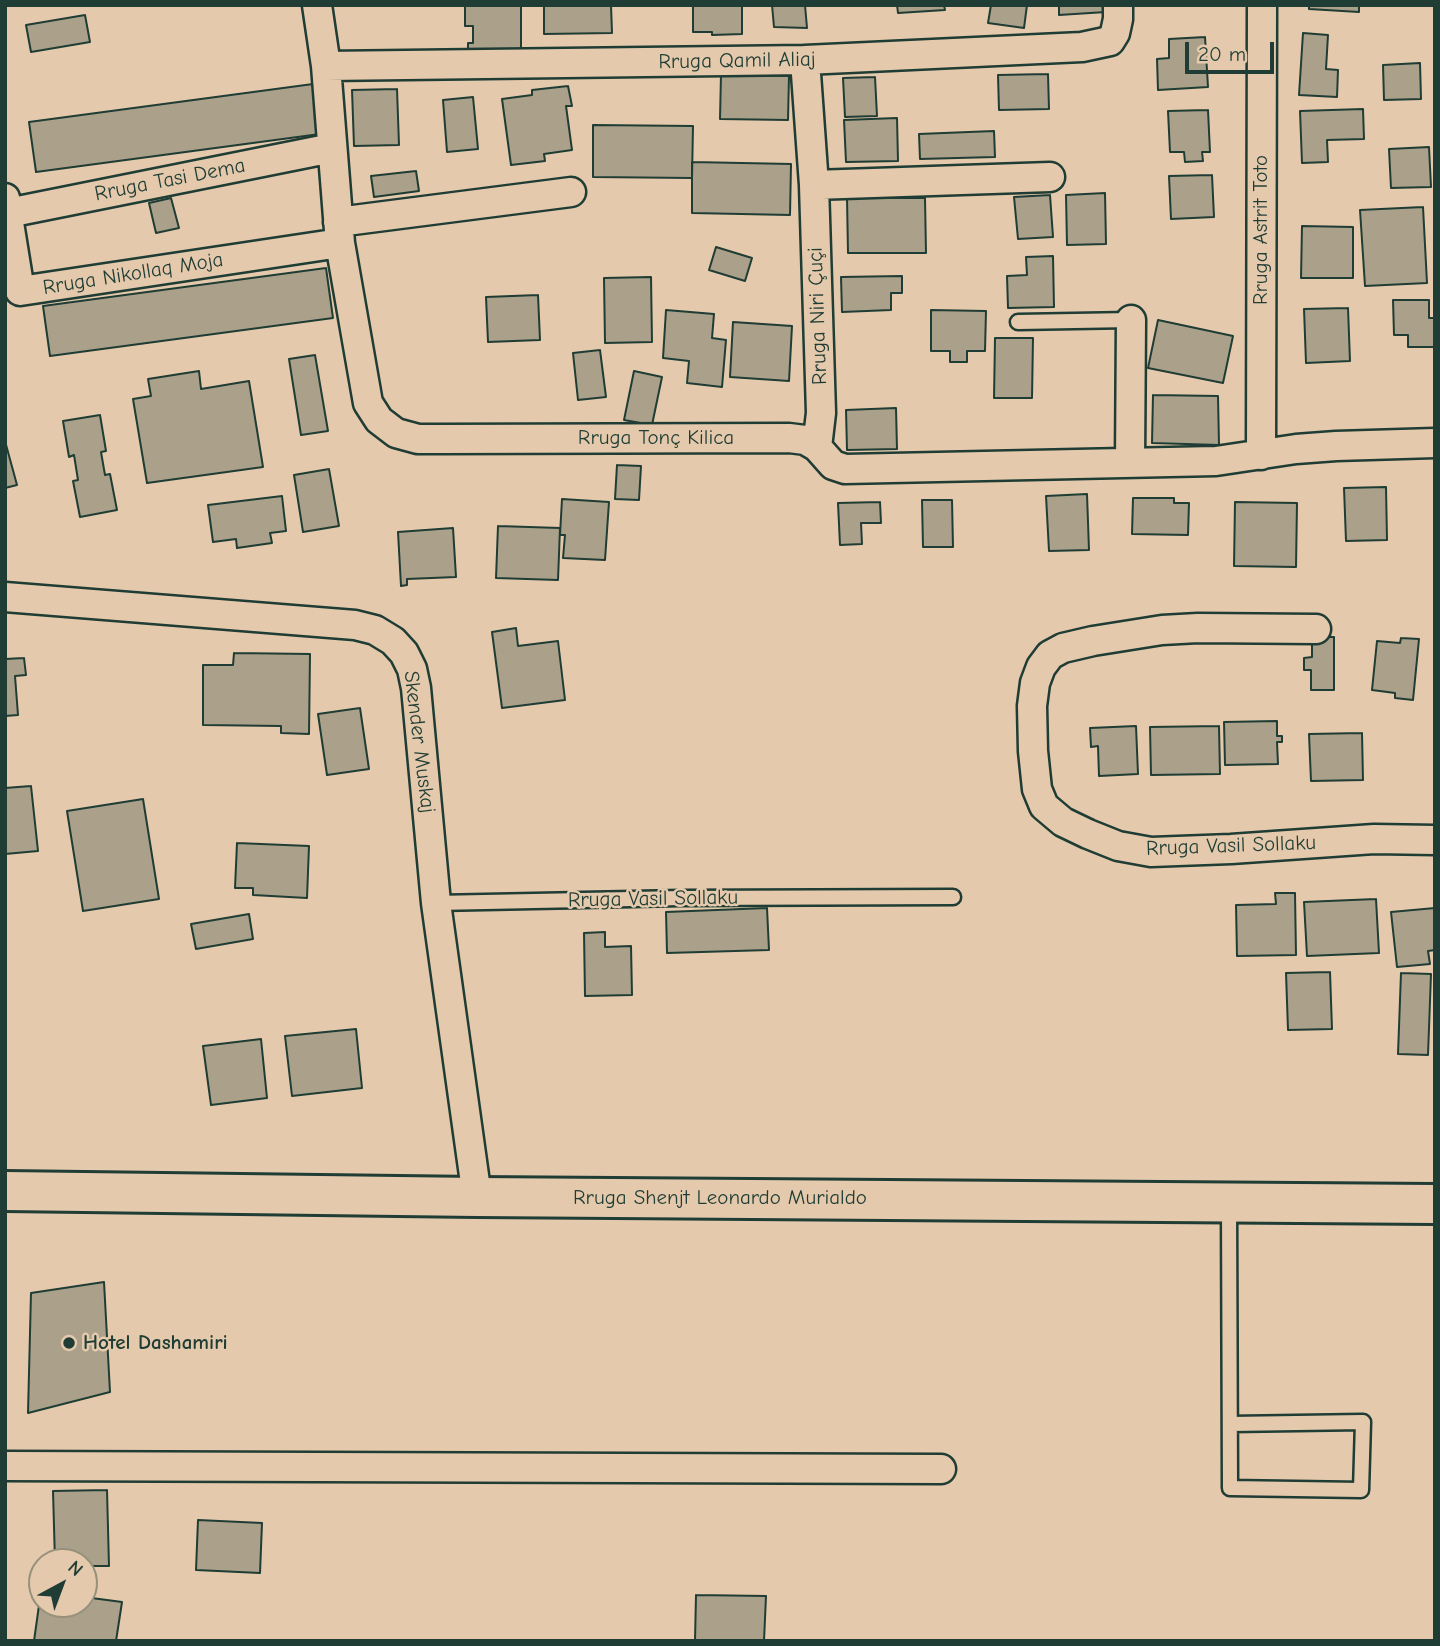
<!DOCTYPE html>
<html>
<head>
<meta charset="utf-8">
<style>
	body { margin:0 }
	#map { position:relative; width:1440px; height:1646px; overflow:hidden; background:#e5c9ac; font-family:"Comic Neue",sans-serif }
	canvas { display:block }
	.frame { position:absolute; inset:0; border:7px solid #1f3d34; pointer-events:none }
	.north { position:absolute; left:28px; top:1548px; width:70px; height:70px; box-sizing:border-box; background:#e5c9ac; border:2px solid #96917c; border-radius:50%; rotate:41deg; font-size:19px; font-weight:700; line-height:28px; text-align:center; color:#1f3d34 }
	.north::after { content:''; display:block; margin:auto; width:24px; height:32px; background:#1f3d34; clip-path:polygon(50% 0,100% 100%,50% 72%,0 100%) }
	.scale { position:absolute; left:1185px; top:42px; width:89px; height:32px; box-sizing:border-box; border:4px solid #1f3d34; border-top:0; padding-left:9px; font-size:21px; line-height:24px; white-space:nowrap; color:#1f3d34; -webkit-text-stroke:5px #e5c9ac; paint-order:stroke }
</style>
</head>
<body>
<div id="map">
<canvas width="1440" height="1646"></canvas>
<div class="frame"></div>
<div class="north">N</div>
<div class="scale">20 m</div>
</div>
<script>
const ctx = document.querySelector('canvas').getContext('2d');
ctx.lineJoin = 'round';
function fillPath(path, color) {
  ctx.fillStyle = color;
  ctx.fill(path, 'evenodd');
}
function toPath(rows) {
  const path = new Path2D();
  for (const r of rows) {
    path.moveTo(r[0], r[1]);
    for (let i = 2; i < r.length; i += 2) path.lineTo(r[i], r[i + 1]);
  }
  return path;
}
function stroke(path, color, width, dash) {
  ctx.strokeStyle = color;
  ctx.lineWidth = width;
  ctx.lineCap = dash ? 'butt' : 'round';
  ctx.setLineDash(dash || []);
  ctx.stroke(path);
}
function drawText(font, color, halo, rows, align = 'center') {
  ctx.font = font + ' "Comic Neue",sans-serif';
  ctx.lineWidth = 5;
  ctx.setLineDash([]);
  ctx.textBaseline = 'middle';
  ctx.strokeStyle = halo;
  ctx.fillStyle = color;
  for (const [text, x, y, turn = 0] of rows) {
    ctx.save();
    ctx.translate(x, y);
    ctx.rotate((+turn || 0) * Math.PI / 180);
    ctx.textAlign = isNaN(turn) ? turn : align;
    if (halo) ctx.strokeText(text, 0, 0);
    ctx.fillText(text, 0, 0);
    ctx.restore();
  }
}
const building = toPath([
	[544,5,611,5,612,33,544,34,544,5],
	[693,5,742,5,742,34,712,35,712,32,693,32,693,5],
	[772,5,805,5,807,28,774,27,772,5],
	[897,5,944,5,945,10,898,13,897,5],
	[991,5,1027,5,1024,28,988,23,991,5],
	[1059,5,1105,5,1106,12,1059,15,1059,5],
	[1309,5,1359,5,1359,12,1309,9,1309,5],
	[465,6,521,6,521,51,468,52,468,43,473,43,473,26,465,26,465,6],
	[85,15,90,42,31,52,26,25,85,15],
	[1303,33,1328,35,1326,69,1338,70,1337,97,1299,95,1303,33],
	[1205,37,1208,87,1158,90,1157,59,1169,58,1169,39,1205,37],
	[1420,63,1421,99,1384,100,1383,65,1420,63],
	[721,74,789,76,788,120,720,119,721,74],
	[1048,74,1049,109,999,110,998,75,1048,74],
	[875,77,877,116,845,117,843,78,875,77],
	[313,84,320,134,36,172,29,122,313,84],
	[568,86,572,106,566,106,572,150,544,154,545,161,511,165,502,99,532,95,532,90,568,86],
	[397,89,399,145,354,146,352,90,397,89],
	[473,97,478,149,447,152,443,100,473,97],
	[1363,109,1364,139,1327,140,1328,162,1302,163,1300,111,1363,109],
	[1208,110,1210,152,1202,152,1203,161,1185,162,1184,152,1170,152,1168,111,1208,110],
	[897,118,898,161,846,162,844,120,897,118],
	[593,125,693,126,692,178,593,177,593,125],
	[994,131,995,157,920,159,919,134,994,131],
	[1429,147,1431,187,1391,188,1389,149,1429,147],
	[692,162,791,164,790,215,692,213,692,162],
	[416,171,419,191,374,197,371,176,416,171],
	[1212,175,1214,217,1171,219,1169,176,1212,175],
	[1105,193,1106,244,1067,245,1066,195,1105,193],
	[1050,195,1053,237,1018,239,1014,197,1050,195],
	[171,198,179,228,156,233,149,203,171,198],
	[847,198,925,198,926,253,848,253,847,198],
	[1423,207,1427,283,1365,286,1360,210,1423,207],
	[1302,226,1353,227,1353,278,1301,278,1302,226],
	[716,247,752,258,745,281,709,270,716,247],
	[1053,256,1054,307,1008,308,1007,276,1027,275,1026,257,1053,256],
	[326,268,333,318,50,356,43,306,326,268],
	[902,276,902,293,891,293,891,310,842,312,841,277,902,276],
	[651,277,652,342,605,343,604,278,651,277],
	[538,295,540,340,488,342,486,297,538,295],
	[1393,300,1429,300,1429,318,1435,318,1435,347,1408,347,1408,335,1394,335,1393,300],
	[1348,308,1350,361,1306,363,1304,309,1348,308],
	[666,310,714,314,712,338,726,340,722,387,687,383,689,361,663,358,666,310],
	[931,310,986,311,985,351,967,351,967,362,950,362,950,351,931,351,931,310],
	[1158,320,1233,336,1223,383,1148,368,1158,320],
	[733,322,792,326,789,381,730,377,733,322],
	[995,338,1033,338,1032,398,994,398,995,338],
	[600,350,606,397,578,400,573,353,600,350],
	[315,355,328,431,301,435,289,359,315,355],
	[199,371,201,389,249,381,263,467,147,483,133,399,151,396,148,379,199,371],
	[634,371,662,377,652,425,624,420,634,371],
	[1153,395,1218,396,1219,445,1152,443,1153,395],
	[896,408,897,449,847,450,846,410,896,408],
	[100,415,106,451,101,452,105,475,110,474,117,510,80,517,73,481,78,480,74,455,69,457,63,421,100,415],
	[5,441,17,485,5,488,5,441],
	[617,465,641,466,639,500,615,499,617,465],
	[329,469,339,526,303,532,294,475,329,469],
	[1386,487,1387,540,1346,541,1344,488,1386,487],
	[1087,494,1089,550,1049,551,1046,496,1087,494],
	[282,496,286,531,270,533,272,543,237,548,236,539,213,542,208,505,282,496],
	[1133,498,1174,498,1174,503,1189,503,1188,535,1132,534,1133,498],
	[562,499,609,502,605,560,563,558,565,535,560,535,562,499],
	[922,500,952,500,953,547,923,547,922,500],
	[880,502,881,523,861,523,862,544,840,545,838,503,880,502],
	[1235,502,1297,503,1296,567,1234,566,1235,502],
	[498,526,560,528,558,580,496,578,498,526],
	[453,528,456,577,407,579,407,585,401,586,398,532,453,528],
	[516,628,518,646,558,641,565,700,502,708,492,632,516,628],
	[1312,637,1334,637,1334,690,1311,690,1311,670,1304,670,1304,658,1312,657,1312,637],
	[1401,638,1419,639,1413,700,1395,698,1395,693,1372,690,1377,641,1400,643,1401,638],
	[234,653,310,654,309,734,281,733,281,726,203,725,203,665,233,665,234,653],
	[24,658,26,675,15,676,18,715,5,716,5,659,24,658],
	[360,708,369,769,327,775,318,714,360,708],
	[1277,721,1277,736,1282,736,1282,742,1277,742,1278,764,1225,765,1224,722,1277,721],
	[1136,726,1138,774,1099,776,1098,746,1091,747,1090,728,1136,726],
	[1219,726,1220,774,1151,775,1150,727,1219,726],
	[1362,733,1363,780,1311,781,1309,734,1362,733],
	[31,786,38,851,5,854,5,788,31,786],
	[143,799,159,899,83,911,67,811,143,799],
	[237,843,309,846,307,898,253,895,253,888,235,888,237,843],
	[1275,893,1295,893,1296,955,1237,956,1236,905,1276,904,1275,893],
	[1376,899,1379,953,1307,956,1304,902,1376,899],
	[767,908,769,950,667,953,666,912,767,908],
	[1435,908,1435,950,1428,951,1430,964,1397,967,1391,912,1435,908],
	[249,914,253,939,196,949,191,924,249,914],
	[605,932,605,947,631,946,632,995,585,996,584,933,605,932],
	[1330,972,1332,1029,1288,1030,1286,973,1330,972],
	[1401,973,1431,974,1428,1055,1398,1054,1401,973],
	[356,1029,362,1088,292,1096,285,1036,356,1029],
	[261,1039,267,1098,211,1105,203,1046,261,1039],
	[104,1282,110,1392,28,1413,31,1293,104,1282],
	[107,1490,109,1566,84,1566,84,1562,55,1562,53,1491,107,1490],
	[198,1520,262,1523,260,1573,196,1570,198,1520],
	[41,1591,42,1604,84,1604,84,1597,122,1602,116,1641,34,1641,41,1591],
	[696,1595,766,1596,764,1641,695,1641,696,1595]
]);
const lane = toPath([
	[1018,322,1131,320],
	[436,903,681,898,953,897],
	[1229,1203,1230,1488,1361,1490,1363,1422,1231,1424]
]);
const street = toPath([
	[317,5,326,66,340,243,368,403,379,420,396,433,418,439,440,439,789,438,805,440,817,447,833,465,845,469,1216,461,1296,449,1336,446,1435,443],
	[805,60,814,185,821,413,817,447],
	[326,66,805,60,1082,47,1110,41,1115,33,1118,19,1118,5],
	[814,185,1050,177],
	[5,198,20,291,340,243],
	[8,213,332,148],
	[338,222,571,192],
	[1261,455,1262,5],
	[1130,463,1131,320],
	[5,597,355,625,375,630,393,641,404,653,412,669,416,688,436,903,477,1197],
	[1316,629,1198,628,1162,630,1093,641,1063,648,1050,655,1041,667,1035,683,1032,706,1033,751,1037,789,1044,806,1063,822,1088,834,1118,846,1151,852,1231,849,1374,839,1435,840],
	[5,1466,941,1469]
]);
const primary = toPath([
	[5,1191,477,1197,1435,1204]
]);
const markers = [
	[69,1343,7,"#1f3d34"]
];
const streetNames = [
	["Rruga Qamil Aliaj",737,61,-1],
	["Rruga Tasi Dema",170,180,-11],
	["Rruga Astrit Toto",1261,230,-90],
	["Rruga Nikollaq Moja",133,274,-9],
	["Rruga Niri Çuçi",818,316,-92],
	["Rruga Tonç Kilica",656,438],
	["Skender Muskaj",419,742,83],
	["Rruga Vasil Sollaku",1231,846,-2],
	["Rruga Vasil Sollaku",653,899,-1],
	["Rruga Shenjt Leonardo Murialdo",720,1198]
];
const poiNames = [
	["Hotel Dashamiri",83,1343]
];
fillPath(building, '#aba089');
stroke(building, '#1f3d34', 2);
stroke(lane, '#1f3d34', 19);
stroke(street, '#1f3d34', 33);
stroke(primary, '#1f3d34', 44);
stroke(lane, '#e5c9ac', 14);
stroke(street, '#e5c9ac', 28);
stroke(primary, '#e5c9ac', 38);
for (const [x, y, r, color] of markers) {
  const dot = new Path2D();
  dot.arc(x, y, r, 0, 2 * Math.PI);
  ctx.fillStyle = color;
  ctx.fill(dot);
  stroke(dot, '#e5c9ac', 2.5);
}
drawText('21px', '#1f3d34', '#e5c9ac', streetNames);
drawText('bold 21px', '#1f3d34', '#e5c9ac', poiNames, 'left');
</script>
</body>
</html>
